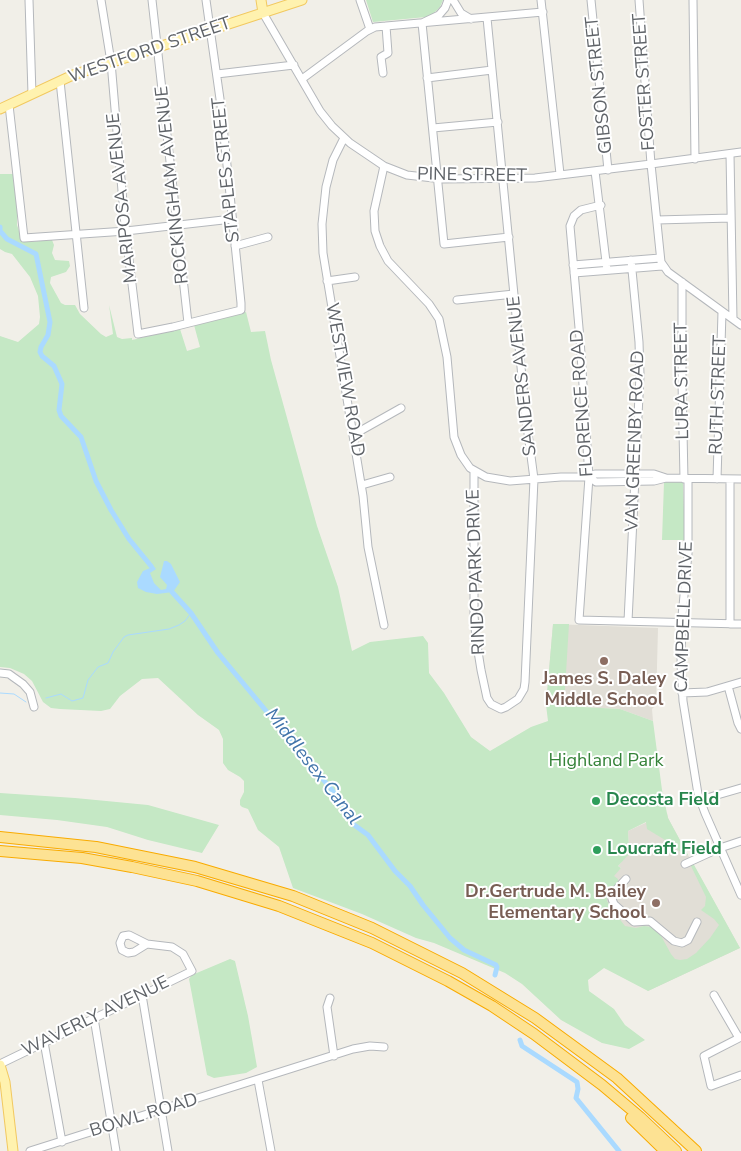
<!DOCTYPE html>
<html>
<head>
<meta charset="utf-8">
<style>
	body { margin:0 }
	canvas { display:block; background:#f1efe8 }
</style>
</head>
<body>
<canvas width="741" height="1151"></canvas>
<script>
const ctx = document.querySelector('canvas').getContext('2d');
ctx.lineJoin = 'round';
function fillPath(path, color) {
  ctx.fillStyle = color;
  ctx.fill(path, 'evenodd');
}
function toPath(rows) {
  const path = new Path2D();
  for (const r of rows) {
    path.moveTo(r[0], r[1]);
    for (let i = 2; i < r.length; i += 2) path.lineTo(r[i], r[i + 1]);
  }
  return path;
}
function stroke(path, color, width, dash) {
  ctx.strokeStyle = color;
  ctx.lineWidth = width;
  ctx.lineCap = dash ? 'butt' : 'round';
  ctx.setLineDash(dash || []);
  ctx.stroke(path);
}
function drawText(font, color, halo, rows, align = 'center') {
  ctx.font = font + ' "Nunito Sans",sans-serif';
  ctx.lineWidth = 4;
  ctx.setLineDash([]);
  ctx.textBaseline = 'middle';
  ctx.strokeStyle = halo;
  ctx.fillStyle = color;
  for (const [text, x, y, turn = 0] of rows) {
    ctx.save();
    ctx.translate(x, y);
    ctx.rotate((+turn || 0) * Math.PI / 180);
    ctx.textAlign = isNaN(turn) ? turn : align;
    if (halo) ctx.strokeText(text, 0, 0);
    ctx.fillText(text, 0, 0);
    ctx.restore();
  }
}
const education = toPath([
	[553,624,658,628,656,705,652,709,653,721,620,709,546,705],
	[667,813,668,818,688,855,740,948,648,991,591,890,621,868,618,866,631,851,629,848,628,831]
]);
const green = toPath([
	[366,0,443,0,440,7,433,14,426,17,373,22],
	[0,174,13,174,17,196,17,225,22,240,28,242,52,240,54,245,52,253,55,260,69,261,70,266,66,272,51,277,50,283,61,303,65,305,75,305,80,314,101,334,106,337,113,334,109,305,117,337,122,339,132,338,132,340,180,329,187,351,200,347,194,325,246,312,251,332,265,331,271,360,317,526,338,587,352,651,370,642,423,636,428,643,429,673,444,693,471,737,490,751,531,727,548,721,546,705,553,624,569,624,564,706,620,709,653,721,662,790,668,818,688,855,683,854,670,843,647,829,646,822,628,831,629,848,632,851,618,866,621,868,614,876,618,879,618,881,607,895,607,901,614,912,625,926,636,928,644,926,652,927,660,934,671,954,675,959,680,960,687,959,696,953,710,938,719,925,714,919,701,910,705,906,706,897,690,864,693,863,740,948,648,991,604,968,588,980,589,991,614,1009,625,1025,645,1040,629,1049,602,1043,561,1020,522,984,505,973,434,943,416,938,362,914,293,888,279,847,258,830,248,809,242,807,240,805,240,800,244,792,244,781,240,777,228,770,223,763,223,739,219,730,198,715,158,678,142,679,120,696,110,709,101,711,60,709,51,708,43,702,32,681,24,674,10,668,0,667,0,336,18,342,39,324,40,317,38,296,30,277,12,254,5,252,0,249],
	[664,482,683,482,685,540,662,540],
	[0,793,75,798,148,805,219,825,202,853,148,840,107,827,57,820,0,815],
	[230,959,235,961,248,1016,257,1067,246,1073,214,1078,207,1075,189,979,192,975]
]);
const water = toPath([
	[164,561,167,561,171,564,180,582,173,592,157,594,146,592,138,588,137,582,143,571,150,568,152,564,156,569,150,573,154,583,161,590,166,589,167,585,160,577]
]);
const stream = toPath([
	[0,693,14,694,26,702],
	[46,698,61,694,72,701,83,698,88,680,98,667,108,663,113,652,124,637,128,635,169,629,179,625,185,621,191,613]
]);
const canal = toPath([
	[0,227,0,231,7,239,36,254,50,322,48,335,41,347,40,352,42,356,54,366,62,384,59,410,61,416,81,437,96,481,111,510,129,539,151,566],
	[172,592,191,613,218,653,341,801,353,824,368,835,395,871,410,886,423,905,450,938,464,950,496,965,497,967,495,975],
	[520,1040,522,1046,577,1082,578,1089,576,1098,619,1151]
]);
const minor = toPath([
	[29,0,32,94],
	[101,0,111,62,125,226,138,334,173,327,241,310,241,303,221,106,206,0],
	[152,0,188,323],
	[360,0,370,29],
	[448,0,445,8,439,15,422,23,444,244,509,237],
	[453,0,461,13,471,19],
	[541,0,560,174],
	[591,0,608,170],
	[639,0,651,164,661,262,668,272,741,325],
	[693,0,695,159],
	[263,13,320,111,332,126,350,143,384,166,407,175,442,179,535,178,651,164,741,152],
	[383,73,381,57,388,53,386,26],
	[217,74,294,65],
	[427,78,492,70],
	[302,79,367,31,375,27,543,12],
	[60,81,84,308],
	[9,105,24,238,126,231,232,219],
	[433,128,498,122],
	[344,138,333,160,326,187,322,224,323,253,363,496,368,547,384,625],
	[730,154,733,319],
	[384,166,374,211,375,231,380,246,388,261,429,304,439,319,447,357,454,437,461,455,470,468,486,477,510,481,561,477,589,477,595,474,654,474,666,478],
	[595,171,607,270],
	[601,205,581,210,574,216,570,226,580,339,589,477,579,620,741,624],
	[657,220,731,218],
	[235,246,268,237],
	[573,265,660,258],
	[574,273,662,266],
	[327,281,355,277],
	[682,282,682,382,684,479],
	[457,300,514,294],
	[353,435,401,408],
	[474,471,474,615,476,639,481,670,487,698,491,704,501,709,506,707,518,699,524,689,525,682,534,479,526,418,487,18],
	[589,477,596,482,654,481,666,478,741,479],
	[688,479,688,554,682,616,681,664,683,701,698,794,705,813,741,895],
	[717,479,722,312],
	[730,479,730,624],
	[362,485,390,477],
	[628,621,640,375,639,342,631,260],
	[0,673,9,674,23,684,30,692,34,707],
	[728,686,738,723,741,729],
	[682,693,707,692,741,682],
	[700,800,741,788],
	[685,864,720,848,741,841],
	[626,879,613,893,612,899,614,904,634,922,650,921,674,941,682,943,688,940,697,922],
	[142,995,168,1151],
	[714,995,739,1038],
	[330,998,327,1007,334,1056],
	[94,1018,116,1151],
	[741,1037,704,1056,711,1086,741,1075],
	[44,1042,62,1142],
	[0,1064,192,971,183,954,172,947,147,944,129,935,123,936,120,943,122,950,128,953,134,952,147,944],
	[258,1080,271,1151],
	[30,1151,353,1049,370,1046,384,1047]
]);
const major = toPath([
	[261,0,263,13],
	[0,109,73,75,302,0],
	[0,1065,5,1082,13,1151]
]);
const highway = toPath([
	[0,837,96,847,195,867,293,896,372,928,462,973,535,1018,617,1078,696,1151],
	[0,851,82,858,132,867,197,881,279,906,372,943,448,981,492,1006,534,1034,602,1085,640,1117,676,1151],
	[631,1118,665,1151]
]);
const markers = [
	[604,661,5,"#8d6e63"],
	[596,801,5,"#2e9e5b"],
	[597,850,5,"#2e9e5b"],
	[656,903,5,"#8d6e63"]
];
const streetNames = [
	["WESTFORD STREET",150,51,-19],
	["FOSTER STREET",645,82,-94],
	["GIBSON STREET",600,85,-96],
	["STAPLES STREET",227,170,-96],
	["PINE STREET",472,176,1],
	["ROCKINGHAM AVENUE",173,185,-96],
	["MARIPOSA AVENUE",123,198,-96],
	["SANDERS AVENUE",523,376,-96],
	["WESTVIEW ROAD",344,380,80],
	["LURA STREET",683,381,-91],
	["RUTH STREET",719,395,-88],
	["FLORENCE ROAD",583,403,-94],
	["VAN GREENBY ROAD",636,441,-88],
	["RINDO PARK DRIVE",477,572,-92],
	["CAMPBELL DRIVE",685,617,-88],
	["WAVERLY AVENUE",96,1017,-26],
	["BOWL ROAD",144,1116,-17]
];
const educationNames = [
	["James S. Daley",604,680],
	["Middle School",604,701],
	["Dr.Gertrude M. Bailey",646,893,"right"],
	["Elementary School",646,914,"right"]
];
const parkNames = [
	["Highland Park",606,762]
];
const leisureNames = [
	["Decosta Field",606,801],
	["Loucraft Field",607,850]
];
const waterNames = [
	["Middlesex Canal",312,767,52]
];
fillPath(education, '#e1ded6');
fillPath(green, '#c5e8c5');
fillPath(water, '#aadaff');
stroke(stream, '#aadaff', 1);
stroke(canal, '#aadaff', 5);
stroke(minor, '#b5b8bc', 9);
stroke(major, '#f2c960', 11);
stroke(highway, '#f9ab00', 12);
stroke(minor, '#fff', 7);
stroke(major, '#fff2af', 9);
stroke(highway, '#fde293', 10);
for (const [x, y, r, color] of markers) {
  const dot = new Path2D();
  dot.arc(x, y, r, 0, 2 * Math.PI);
  ctx.fillStyle = color;
  ctx.fill(dot);
  stroke(dot, '#fff', 2);
}
drawText('18px', '#5f6368', '#fff', streetNames);
drawText('bold 18px', '#785e54', '#fff', educationNames);
drawText('18px', '#348238', '#fff', parkNames);
drawText('bold 18px', '#27864d', '#fff', leisureNames, 'left');
drawText('italic 19px', '#4174aa', '#fff', waterNames);
</script>
</body>
</html>
